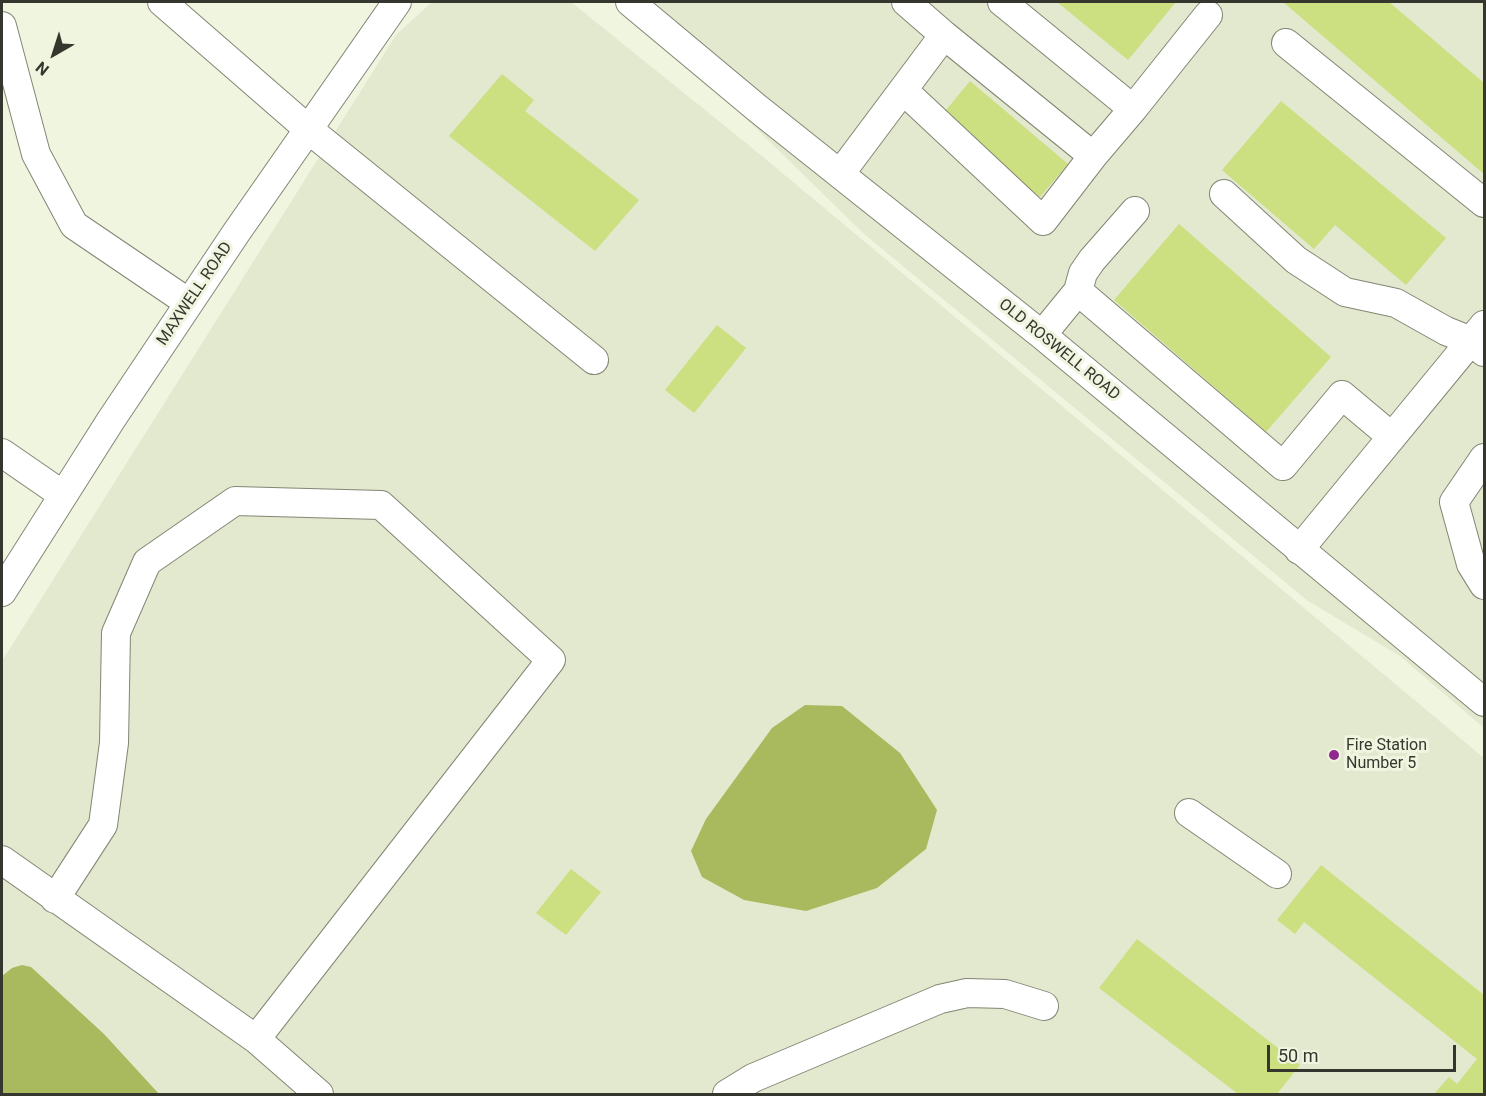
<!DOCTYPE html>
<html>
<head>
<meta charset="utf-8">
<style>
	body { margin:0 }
	#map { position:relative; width:1486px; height:1096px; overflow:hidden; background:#f0f5e0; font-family:Roboto,sans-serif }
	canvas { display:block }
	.frame { position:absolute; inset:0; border:3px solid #35372f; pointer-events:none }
	.north { position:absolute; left:24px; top:24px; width:60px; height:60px; -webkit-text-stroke:4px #f0f5e0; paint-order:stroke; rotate:219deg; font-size:16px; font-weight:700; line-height:24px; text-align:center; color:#35372f }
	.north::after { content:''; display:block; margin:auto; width:21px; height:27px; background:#35372f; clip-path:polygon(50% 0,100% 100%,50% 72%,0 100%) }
	.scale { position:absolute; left:1267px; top:1045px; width:189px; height:27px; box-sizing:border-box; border:3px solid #35372f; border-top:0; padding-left:8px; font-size:18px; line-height:21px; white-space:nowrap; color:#35372f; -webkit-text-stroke:4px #f0f5e0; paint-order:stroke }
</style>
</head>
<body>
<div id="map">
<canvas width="1486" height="1096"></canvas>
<div class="frame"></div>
<div class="north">N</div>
<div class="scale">50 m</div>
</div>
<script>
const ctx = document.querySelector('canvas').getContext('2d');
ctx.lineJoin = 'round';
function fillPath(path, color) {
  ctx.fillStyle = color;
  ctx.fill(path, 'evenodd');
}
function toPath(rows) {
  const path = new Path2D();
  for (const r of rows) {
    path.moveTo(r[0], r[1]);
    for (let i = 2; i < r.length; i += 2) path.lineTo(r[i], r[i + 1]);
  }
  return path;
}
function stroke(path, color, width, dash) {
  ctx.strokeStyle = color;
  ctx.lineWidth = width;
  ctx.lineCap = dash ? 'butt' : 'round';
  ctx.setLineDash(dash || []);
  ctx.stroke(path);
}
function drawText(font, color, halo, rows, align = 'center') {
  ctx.font = font + ' Roboto,sans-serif';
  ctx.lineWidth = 6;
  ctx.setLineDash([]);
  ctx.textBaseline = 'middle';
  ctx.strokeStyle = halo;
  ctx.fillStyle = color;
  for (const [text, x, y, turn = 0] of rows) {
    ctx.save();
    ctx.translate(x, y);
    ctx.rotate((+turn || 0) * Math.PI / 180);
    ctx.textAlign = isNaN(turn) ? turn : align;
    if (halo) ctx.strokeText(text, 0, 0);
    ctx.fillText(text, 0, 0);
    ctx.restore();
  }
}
const built = toPath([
	[432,2,571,2,751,147,1484,758,1484,1094,2,1094,2,661,396,35],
	[627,2,1484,2,1484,728,1400,656,1308,601,863,233]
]);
const water = toPath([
	[805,705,842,706,900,753,937,810,926,849,877,888,806,911,744,900,702,877,691,851,706,819,772,728],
	[22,965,31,967,104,1034,159,1094,2,1094,2,976,12,968]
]);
const building = toPath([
	[1057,2,1176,2,1128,60],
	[1283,2,1389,2,1484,83,1484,174],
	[502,74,534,100,525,111,639,200,595,251,449,136],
	[970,81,1068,164,1040,197,942,115],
	[1281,101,1446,238,1406,285,1335,225,1314,249,1222,170],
	[1179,224,1331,357,1266,432,1114,300],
	[717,325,746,348,694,413,665,390],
	[1321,865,1484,995,1484,1094,1434,1094,1449,1077,1457,1084,1477,1059,1304,922,1295,934,1277,920],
	[571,869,601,892,566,935,536,913],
	[1137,939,1300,1065,1277,1094,1238,1094,1099,988]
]);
const minor = toPath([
	[162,2,308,129,594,360],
	[630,2,757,108,1042,335,1484,702],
	[2,26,36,154,74,225,189,303],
	[944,35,1093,156,1133,109,1002,2],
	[1286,43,1484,203],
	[903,90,1043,221,1093,156],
	[1133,109,1208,15],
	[840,174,944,35,906,2],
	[1224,194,1296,260,1345,292,1396,303,1446,331,1471,341,1484,352],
	[1078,291,1083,273,1092,260,1135,211],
	[1042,335,1078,291,1283,466,1342,395,1392,437],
	[2,453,63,495],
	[1484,458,1454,502,1471,564,1484,585],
	[1299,550,1484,325],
	[2,592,111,420,236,233,397,2],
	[1189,813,1277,874],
	[2,860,256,1039],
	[55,899,103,825,114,743,116,633,147,562,235,501,381,505,551,660,256,1039,319,1094],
	[727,1094,753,1078,940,999,967,993,1005,994,1044,1006]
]);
const markers = [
	[1334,755,6,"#8f298e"]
];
const streetNames = [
	["MAXWELL ROAD",195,294,-56],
	["OLD ROSWELL ROAD",1059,350,39]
];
const poiNames = [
	["Fire Station",1346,746],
	["Number 5",1346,764]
];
fillPath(built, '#e2e9ce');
fillPath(water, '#a8ba5d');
fillPath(building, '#ccdf81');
stroke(minor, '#828674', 30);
stroke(minor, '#fff', 28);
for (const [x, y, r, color] of markers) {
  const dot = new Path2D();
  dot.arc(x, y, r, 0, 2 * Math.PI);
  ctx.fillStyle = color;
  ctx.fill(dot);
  stroke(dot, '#f0f5e0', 2);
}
drawText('16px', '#35372f', '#f0f5e0', streetNames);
drawText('16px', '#35372f', '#f0f5e0', poiNames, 'left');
</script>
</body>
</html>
